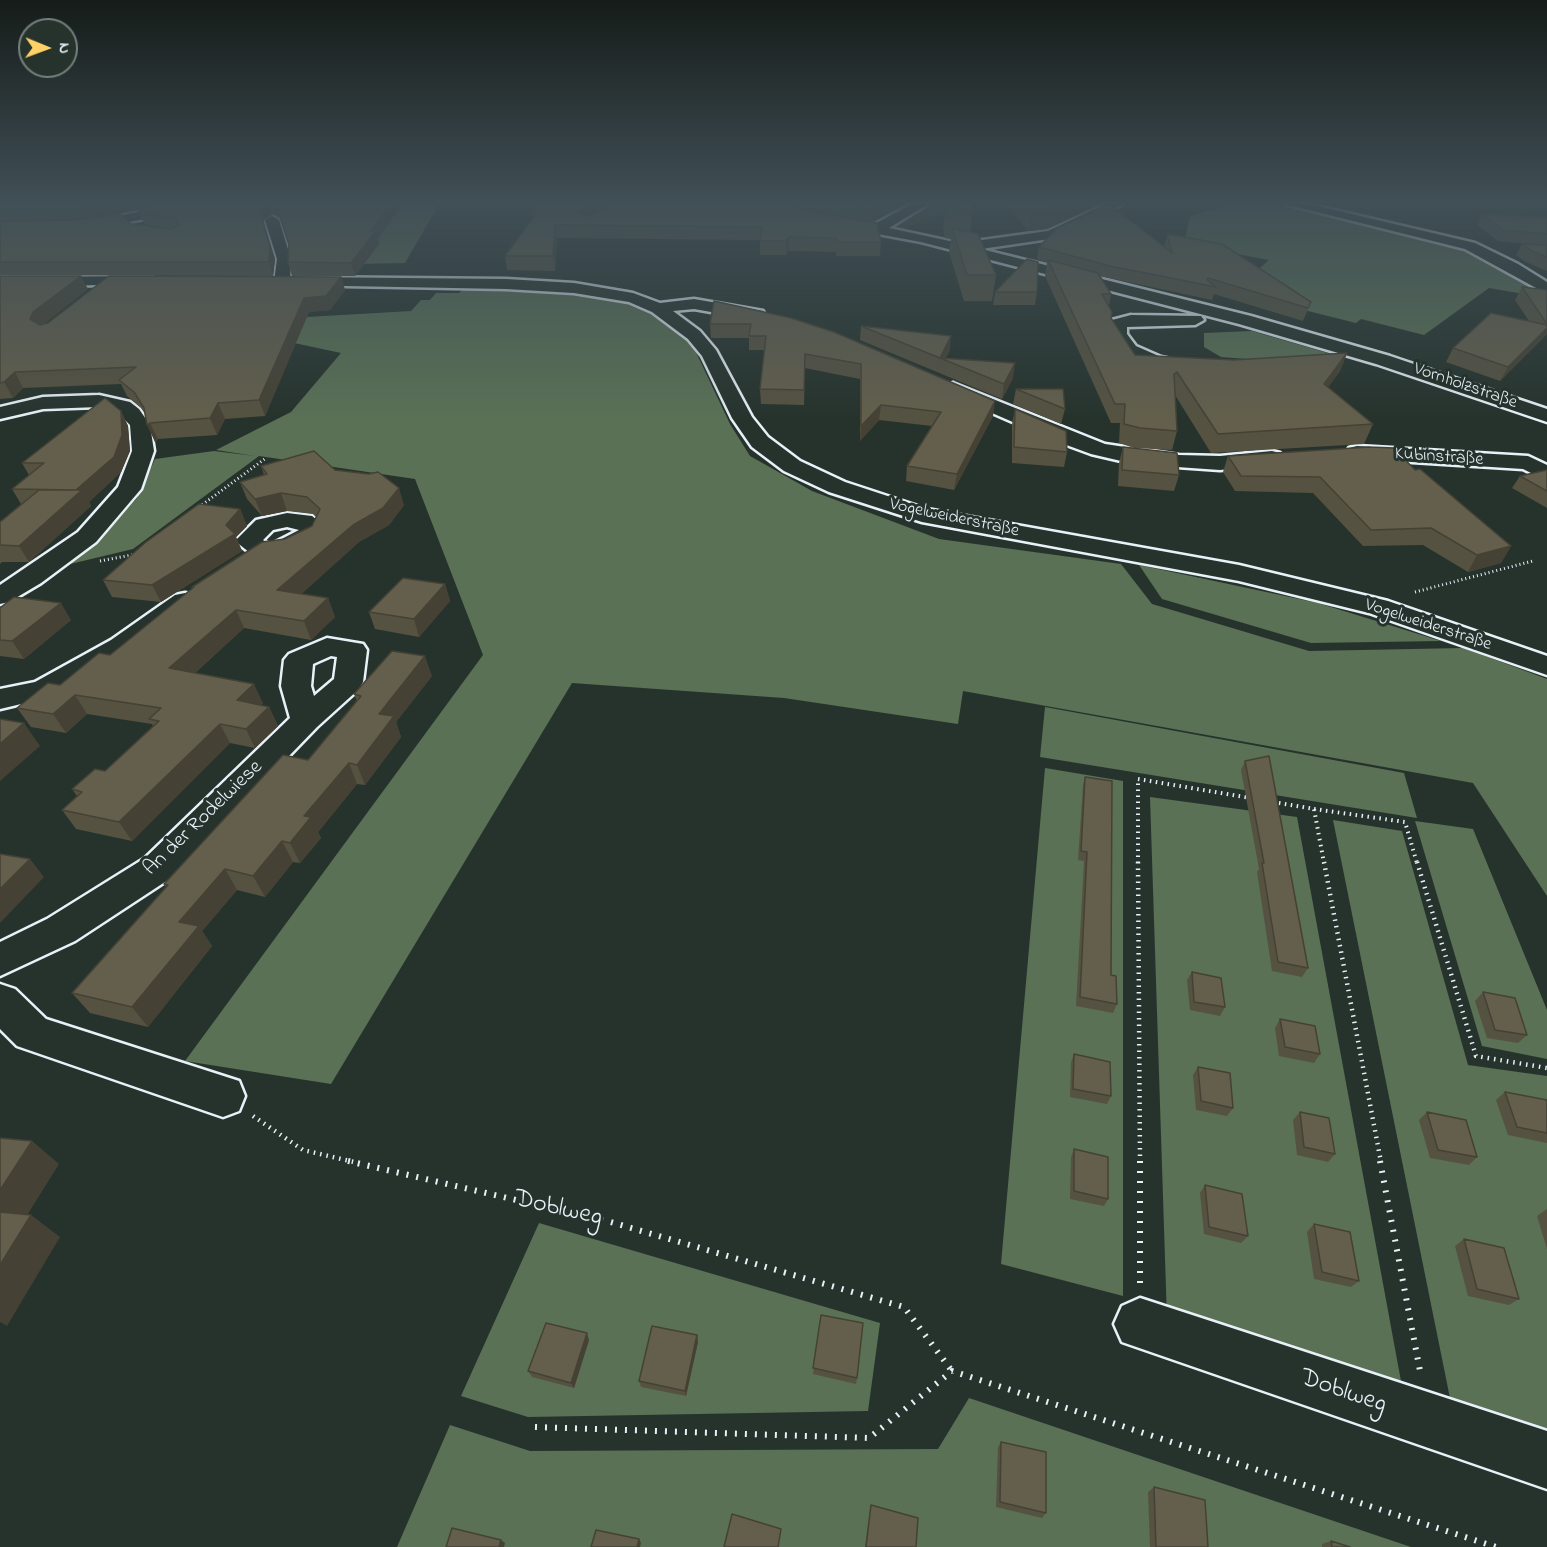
<!DOCTYPE html>
<html>
<head>
<meta charset="utf-8">
<style>
	body { margin:0 }
	#map { position:relative; width:1547px; height:1547px; overflow:hidden; background:#26332d; font-family:"Indie Flower",sans-serif }
	canvas { display:block }
	.north { position:absolute; left:18px; top:18px; width:60px; height:60px; box-sizing:border-box; background:#26332d; border:2px solid #747f7e; border-radius:50%; rotate:91deg; font-size:16px; font-weight:700; line-height:24px; text-align:center; color:#e8f1f8 }
	.north::after { content:''; display:block; margin:auto; width:21px; height:27px; background:#ffd166; clip-path:polygon(50% 0,100% 100%,50% 72%,0 100%) }
</style>
</head>
<body>
<div id="map">
<canvas width="1547" height="1547"></canvas>
<div class="north">N</div>
</div>
<script>
const ctx = document.querySelector('canvas').getContext('2d');
ctx.lineJoin = 'round';
function fillPath(path, color) {
  ctx.fillStyle = color;
  ctx.fill(path, 'evenodd');
}
function toPath(rows) {
  const path = new Path2D();
  for (const r of rows) {
    path.moveTo(r[0], r[1]);
    for (let i = 2; i < r.length; i += 2) path.lineTo(r[i], r[i + 1]);
  }
  return path;
}
function stroke(path, color, width, dash) {
  ctx.strokeStyle = color;
  ctx.lineWidth = width;
  ctx.lineCap = dash ? 'butt' : 'round';
  ctx.setLineDash(dash || []);
  ctx.stroke(path);
}
function drawText(font, color, halo, rows, align = 'center') {
  ctx.font = font + ' "Indie Flower",sans-serif';
  ctx.lineWidth = 6;
  ctx.setLineDash([]);
  ctx.textBaseline = 'middle';
  ctx.strokeStyle = halo;
  ctx.fillStyle = color;
  for (const [text, x, y, turn = 0] of rows) {
    ctx.save();
    ctx.translate(x, y);
    ctx.rotate((+turn || 0) * Math.PI / 180);
    ctx.textAlign = isNaN(turn) ? turn : align;
    if (halo) ctx.strokeText(text, 0, 0);
    ctx.fillText(text, 0, 0);
    ctx.restore();
  }
}
const built = toPath([
	[735,204,967,204,895,233]
]);
const green = toPath([
	[301,204,439,204,405,263,304,265],
	[1232,204,1289,204,1470,246,1547,289,1547,298,1489,288,1424,335,1361,319,1356,323,1232,292,1269,260,1184,244,1190,216],
	[465,287,583,294,624,301,650,311,672,323,692,344,730,424,750,456,812,491,939,539,1121,564,1152,604,1309,651,1464,648,1547,679,1547,896,1473,783,963,691,958,724,784,698,572,683,331,1084,185,1061,483,655,415,479,259,456,133,549,66,565,111,527,137,498,155,459,214,451,255,456,216,450,291,412,341,353,233,330,184,324,411,311,421,300,430,300,436,293,459,293],
	[1252,331,1338,356,1247,359,1221,357,1204,347,1204,333],
	[1139,565,1318,603,1441,641,1311,643,1162,599],
	[1045,707,1404,773,1417,818,1040,757],
	[1045,768,1123,781,1123,1296,1001,1264],
	[1150,797,1297,817,1403,1392,1167,1320],
	[1333,820,1402,831,1468,1065,1547,1076,1547,1437,1452,1408],
	[1415,821,1473,829,1547,1010,1547,1059,1482,1046],
	[539,1223,880,1323,868,1411,528,1417,461,1396],
	[969,1398,1411,1547,397,1547,450,1425,530,1451,938,1449]
]);
const pathFar3 = toPath([
	[199,507,266,458],
	[100,561,137,554],
	[1415,592,1533,561]
]);
const pathFar2 = toPath([
	[1273,802,1314,809,1324,863],
	[1314,809,1405,822,1417,863],
	[1138,863,1138,779,1250,798]
]);
const pathFar1 = toPath([
	[1138,862,1140,1162],
	[1324,862,1381,1162],
	[1417,862,1476,1056,1547,1068],
	[253,1116,303,1150,354,1162]
]);
const path = toPath([
	[348,1161,607,1221,904,1307,952,1371],
	[1140,1161,1140,1284],
	[1380,1161,1420,1371],
	[535,1427,869,1438,952,1371,1496,1547]
]);
const minor = toPath([
	[180,204,208,204,202,208,92,229,0,232,0,224,92,221,180,204],
	[912,204,928,204,889,228,968,245,975,241,1048,231,1106,204,1123,204,1056,238,981,249,1251,316,1390,356,1547,409,1547,422,1376,364,1239,324,921,242,835,226,828,222,835,218,873,225,912,204],
	[1285,204,1309,204,1475,243,1518,264,1547,282,1547,294,1465,249,1285,204],
	[272,216,279,220,291,259,290,282,282,287,274,282,277,259,265,220,272,216],
	[148,276,154,278,156,281,154,284,0,287,0,277,148,276],
	[299,277,506,279,574,283,633,293,660,303,694,299,763,311,765,315,763,319,757,320,694,309,673,311,700,331,716,350,752,417,768,437,800,461,845,482,927,509,1239,565,1388,601,1547,656,1547,675,1369,613,1239,581,922,522,829,492,784,471,752,447,732,418,702,356,688,339,652,312,629,302,574,293,506,289,293,285,291,282,299,277],
	[1131,315,1201,316,1204,320,1195,325,1127,327,1127,334,1136,346,1161,357,1191,363,1193,367,1191,371,1184,373,1149,366,1124,354,1109,334,1109,324,1112,320,1131,315],
	[953,383,1105,444,1179,455,1220,456,1272,451,1280,453,1283,458,1280,463,1272,465,1220,470,1134,464,1091,454,1061,443,946,393,943,389,953,383],
	[99,395,130,402,139,409,150,425,154,451,141,489,96,542,41,583,9,602,0,604,0,585,78,532,118,487,132,451,130,425,116,411,99,407,43,409,0,419,0,407,43,397,99,395],
	[1357,446,1528,456,1547,465,1547,481,1523,469,1349,458,1346,453,1349,448,1357,446],
	[287,513,312,516,321,523,324,528,318,542,288,555,263,559,254,556,235,541,256,520,287,513],
	[287,527,299,530,270,545,263,540,273,530,287,527],
	[185,593,195,595,198,601,195,607,131,652,55,696,0,709,0,689,35,682,111,640,175,595,185,593],
	[327,638,363,644,367,650,363,682,359,689,317,727,171,878,75,941,0,976,0,942,47,919,145,858,290,718,281,686,284,660,289,654,327,638],
	[331,656,337,657,334,679,314,696,311,686,313,664,331,656],
	[0,984,15,989,46,1019,239,1081,245,1096,239,1111,223,1117,17,1046,0,1029,0,984],
	[1140,1298,1547,1431,1547,1489,1122,1342,1114,1324,1122,1306,1140,1298]
]);
const wall = toPath([
	[0,204,402,204,378,239,379,244,355,276,292,276,288,262,289,245,281,219,273,214,263,221,275,259,273,276,0,275],
	[138,210,143,221,146,225,171,229,131,224,119,213],
	[535,204,884,204,873,210,873,222,881,242,880,256,836,256,836,252,789,251,786,255,760,255,760,240,557,238,555,271,507,270,505,256,532,220,531,213,537,206,536,206],
	[946,204,970,204,973,210,970,232,996,275,992,301,964,301,949,252,951,239,945,238,943,230],
	[1007,204,1096,204,1096,206,1047,229,1028,231],
	[1481,214,1547,217,1547,271,1526,262,1516,255,1522,244,1543,245,1498,241,1477,225],
	[1167,234,1311,302,1303,321,1214,294,1212,300,1100,276,1111,294,1109,306,1111,318,1135,355,1234,360,1347,353,1340,371,1328,387,1373,424,1364,444,1211,453,1175,395,1177,431,1172,450,1134,448,1119,443,1120,423,1111,423,1045,276,1047,262,1037,259,1039,247,1164,247],
	[0,276,88,289,44,324,341,277,345,290,330,310,309,312,265,416,225,419,217,435,158,439,155,442,146,415,141,408,127,396,121,384,23,388,13,398,0,399],
	[1522,287,1547,290,1547,334,1500,381,1446,362,1453,348,1529,321,1515,300],
	[995,292,1037,292,1035,305,993,305],
	[714,301,993,416,954,490,906,481,907,466,932,426,879,420,860,441,860,379,805,368,804,405,761,404,760,389,765,350,749,350,749,338,711,338,710,324],
	[861,326,950,350,945,358,1013,378,1002,399,860,340],
	[1016,389,1065,409,1061,424,1013,404],
	[1015,409,1067,452,1064,467,1012,463,1012,424],
	[121,411,128,426,130,451,121,472,89,502,91,506,29,562,2,562,0,564,0,522,21,504,12,489,29,475,22,463],
	[1123,447,1179,475,1174,491,1118,486,1119,463],
	[1228,456,1415,470,1511,546,1501,563,1468,572,1423,545,1363,546,1313,493,1235,491,1223,472],
	[261,466,335,470,404,505,389,525,359,542,301,594,328,598,335,617,311,640,244,628,195,673,263,703,261,705,269,707,278,726,255,748,230,743,132,841,76,829,62,810,77,796,72,789,105,771,153,726,152,724,87,714,66,733,31,727,17,708,60,685,110,655,192,589,192,587,285,539,312,526,316,517,313,514,287,511,262,516,247,499,240,482,264,475],
	[1547,470,1547,508,1512,488,1520,476],
	[240,509,247,526,236,537,242,551,161,602,112,597,103,580],
	[445,584,450,601,419,637,375,629,369,612],
	[0,608,71,620,24,659,0,656],
	[432,676,396,722,401,737,365,785,357,784,318,832,321,838,300,863,293,862,265,897,237,890,202,931,212,946,148,1027,90,1013,72,993,166,887,164,884,308,760,357,701,354,694],
	[1245,761,1308,968,1302,977,1272,971,1257,872,1259,869,1241,770],
	[1085,777,1111,975,1117,1004,1113,1013,1076,1006,1084,861,1078,860,1083,785],
	[1192,972,1225,1007,1220,1016,1190,1010,1187,980],
	[1483,992,1527,1035,1518,1043,1487,1038,1475,1001],
	[1280,1019,1320,1054,1314,1063,1279,1056,1275,1028],
	[1074,1054,1111,1096,1107,1104,1070,1097,1071,1062],
	[1198,1067,1233,1108,1227,1116,1196,1110,1193,1075],
	[1505,1092,1547,1100,1547,1143,1508,1135,1496,1100],
	[1300,1112,1335,1154,1328,1162,1297,1155,1293,1120],
	[1427,1112,1477,1157,1469,1165,1430,1158,1419,1120],
	[1074,1149,1108,1199,1104,1206,1070,1199,1071,1157],
	[1205,1185,1248,1236,1241,1243,1204,1234,1200,1193],
	[1547,1209,1547,1249,1537,1216],
	[1314,1224,1359,1281,1351,1287,1314,1279,1307,1232],
	[1464,1239,1519,1299,1509,1305,1468,1296,1455,1246],
	[821,1315,857,1378,856,1384,813,1374],
	[697,1335,698,1342,686,1396,641,1387,639,1381],
	[589,1340,574,1388,532,1377,528,1371],
	[1001,1442,1046,1513,1042,1518,996,1507,998,1447],
	[1154,1487,1208,1547,1150,1547,1148,1492],
	[871,1505,916,1547,865,1547,870,1509],
	[1331,1541,1350,1547,1322,1547,1322,1544]
]);
const shadedWall = toPath([
	[100,204,167,204,92,219,87,207],
	[266,204,270,204,273,214,263,221,275,259,273,276,269,262,259,209],
	[391,204,402,204,378,239,379,244,355,276,351,263,371,231],
	[588,204,611,204,579,224,577,211],
	[864,204,884,204,873,210],
	[1058,204,1096,204,1096,206,1047,229,1028,231,1032,210],
	[555,225,557,238,555,271,553,256],
	[789,237,789,251,786,255,786,241],
	[81,276,88,289,40,327,30,319,33,312],
	[341,277,345,290,330,310,309,312,265,416,259,400,304,298],
	[1547,328,1547,334,1500,381,1508,367],
	[951,336,950,350,945,360,940,358],
	[1347,353,1340,371,1317,403,1324,384],
	[1015,363,1013,378,1002,399,1004,384],
	[15,372,23,388,13,398,4,382],
	[995,401,993,416,954,490,957,474],
	[218,403,225,419,217,435,210,418],
	[881,405,879,420,860,441,861,426],
	[121,411,128,426,130,451,121,472,89,502,91,506,29,562,19,546,76,490],
	[150,423,158,439,155,442,147,425],
	[399,488,404,505,389,525,359,542,285,609,277,590,353,525],
	[281,493,287,511,262,516,255,499],
	[240,509,247,526,236,537,242,551,161,602,152,585,226,525],
	[1511,546,1501,563,1468,572,1477,555],
	[445,584,450,601,419,637,414,619],
	[328,598,335,617,311,640,304,621],
	[61,603,71,620,24,659,12,641],
	[236,610,244,628,179,687,169,668],
	[425,656,432,676,396,722,401,737,365,785,357,765,379,714],
	[254,684,263,703,247,720,237,700],
	[75,695,87,714,66,733,53,714],
	[269,707,278,726,255,748,246,729],
	[24,723,40,746,0,781,0,744],
	[220,724,230,743,132,841,119,822],
	[349,763,357,784,318,832,321,838,300,863,290,843,304,816],
	[282,841,293,862,265,897,253,876],
	[30,859,44,877,0,923,0,889],
	[225,869,237,890,202,931,212,946,148,1027,132,1007,179,922],
	[32,1141,59,1164,16,1233,0,1221,0,1190],
	[31,1215,60,1237,7,1326,0,1322,0,1265],
	[587,1333,589,1340,574,1388,571,1383],
	[697,1335,698,1342,686,1396,685,1391],
	[639,1539,641,1543,640,1547,637,1547],
	[501,1540,505,1543,504,1547,499,1547]
]);
const building = toPath([
	[0,204,100,204,87,207,0,209,0,204],
	[166,204,266,204,259,209,270,246,269,262,0,262,0,222,87,219,119,213,131,224,171,229,179,224,176,218,141,213,138,209,166,204],
	[273,204,391,204,371,231,376,231,351,263,288,262,289,245,277,207,273,204],
	[538,204,588,204,577,211,585,216,592,215,611,204,773,204,877,223,881,242,837,242,836,238,789,237,786,241,760,241,762,227,555,225,553,256,505,256,537,213,531,213,538,204],
	[844,204,873,204,873,209,844,204],
	[948,204,970,204,973,210,949,206,948,204],
	[1027,204,1058,204,1051,207,1032,210,1027,204],
	[1108,204,1109,204,1172,253,1167,234,1222,244,1311,302,1308,308,1208,278,1207,280,1216,287,1110,266,1039,247,1056,229,1108,204],
	[1481,214,1547,217,1547,234,1503,230,1481,214],
	[952,228,978,234,996,275,967,275,952,228],
	[1522,244,1546,245,1547,244,1547,257,1532,251,1522,244],
	[1027,259,1038,262,1037,292,995,292,1027,259],
	[1048,260,1098,273,1111,294,1102,294,1112,312,1111,318,1135,355,1234,360,1347,353,1324,384,1373,424,1218,434,1177,372,1174,374,1177,431,1140,428,1124,424,1125,404,1115,404,1048,260],
	[0,276,81,276,33,312,30,319,40,325,48,323,109,276,341,277,326,296,304,298,259,400,218,403,210,418,150,423,147,425,144,408,134,392,119,380,136,367,15,372,4,382,0,383,0,276],
	[1522,287,1547,290,1547,324,1522,287],
	[714,301,791,318,834,332,995,401,957,474,907,466,941,412,881,405,861,426,861,364,805,354,804,390,760,389,766,336,749,336,751,324,710,324,714,301],
	[1491,313,1547,325,1547,328,1508,367,1453,348,1491,313],
	[861,326,951,336,940,358,1015,363,1004,384,861,326],
	[1016,389,1063,389,1065,409,1016,389],
	[105,398,121,411,122,435,114,457,76,490,12,489,44,463,22,463,105,398],
	[1015,409,1066,431,1067,452,1014,447,1015,409],
	[1123,447,1177,453,1179,475,1122,470,1123,447],
	[1370,447,1394,448,1415,470,1420,469,1511,546,1477,555,1431,528,1371,530,1320,477,1241,476,1228,456,1370,447],
	[314,451,335,470,369,474,378,472,399,488,383,508,353,525,277,590,328,598,304,621,236,610,169,668,254,684,237,700,269,707,246,729,220,724,119,822,62,810,82,792,72,789,95,769,105,771,159,721,149,719,161,708,75,695,53,714,17,708,48,683,60,685,99,653,110,655,194,587,192,587,262,542,285,539,312,526,320,509,307,497,281,493,255,499,240,482,267,474,261,466,314,451],
	[1547,470,1547,491,1520,476,1547,470],
	[39,490,82,490,19,546,0,545,0,522,39,490],
	[199,504,240,509,226,525,235,534,152,585,103,580,146,542,199,504],
	[403,578,445,584,414,619,369,612,403,578],
	[14,597,61,603,12,641,0,640,0,608,14,597],
	[392,651,425,656,379,714,394,716,357,765,349,763,304,816,311,817,290,843,282,841,253,876,225,869,179,922,199,926,132,1007,72,993,168,885,164,884,283,755,308,760,361,696,354,694,392,651],
	[0,719,24,723,0,744,0,719],
	[1269,756,1308,968,1278,962,1262,863,1264,863,1245,761,1269,756],
	[1085,777,1112,781,1111,975,1116,976,1117,1004,1080,997,1087,852,1081,851,1085,777],
	[0,854,30,859,0,889,0,854],
	[1192,972,1221,978,1225,1007,1194,1002,1192,972],
	[1483,992,1515,998,1527,1035,1495,1030,1483,992],
	[1280,1019,1315,1026,1320,1054,1285,1047,1280,1019],
	[1074,1054,1110,1062,1111,1096,1073,1089,1074,1054],
	[1198,1067,1230,1073,1233,1108,1201,1101,1198,1067],
	[1505,1092,1547,1100,1547,1133,1517,1127,1505,1092],
	[1300,1112,1329,1118,1335,1154,1304,1147,1300,1112],
	[1427,1112,1466,1120,1477,1157,1438,1150,1427,1112],
	[0,1138,32,1141,0,1190,0,1138],
	[1074,1149,1108,1157,1108,1199,1074,1191,1074,1149],
	[1205,1185,1242,1194,1248,1236,1209,1227,1205,1185],
	[0,1212,31,1215,0,1265,0,1212],
	[1314,1224,1350,1232,1359,1281,1322,1272,1314,1224],
	[1464,1239,1504,1248,1519,1299,1477,1289,1464,1239],
	[821,1315,863,1323,857,1378,813,1368,821,1315],
	[546,1323,587,1333,571,1383,528,1371,546,1323],
	[652,1326,697,1335,685,1391,639,1381,652,1326],
	[1001,1442,1046,1452,1046,1513,1000,1502,1001,1442],
	[1154,1487,1205,1500,1208,1547,1156,1547,1154,1487],
	[871,1505,918,1518,916,1547,866,1547,871,1505],
	[732,1514,781,1529,778,1547,724,1547,732,1514],
	[452,1528,501,1540,499,1547,446,1547,452,1528],
	[596,1530,639,1539,637,1547,591,1547,596,1530],
	[1331,1541,1350,1547,1332,1547,1331,1541]
]);
const farStreetnames = [
	["Vornholzstraße",1465,387,19],
	["Kubinstraße",1439,458,4],
	["Vogelweiderstraße",954,519,12],
	["Vogelweiderstraße",1428,626,18]
];
const streetNames = [
	["An der Rodelwiese",204,819,-44]
];
const nearStreetnames = [
	["Doblweg",558,1210,13],
	["Doblweg",1343,1393,19]
];
fillPath(built, '#384036');
fillPath(green, '#5a7155');
stroke(minor, '#e8f1f8', 5);
stroke(pathFar3, '#e8f1f8', 3, [1, 3]);
stroke(pathFar2, '#e8f1f8', 4, [1.5, 4.5]);
stroke(pathFar1, '#e8f1f8', 4.5, [1.5, 5]);
stroke(path, '#e8f1f8', 6, [2, 8]);
fillPath(minor, '#26332d');
fillPath(wall, '#555241');
fillPath(shadedWall, '#454235');
fillPath(building, '#635f4c');
stroke(building, '#454235', 1.5);
const sky = ctx.createLinearGradient(0, 0, 0, 421);
sky.addColorStop(0, '#151c19');
sky.addColorStop(0.48, '#415057');
sky.addColorStop(1, '#41505700');
ctx.fillStyle = sky;
ctx.fillRect(0, 0, 1547, 421);
drawText('18px', '#e8f1f8', '#26332d', farStreetnames);
drawText('21px', '#e8f1f8', '#26332d', streetNames);
drawText('26px', '#e8f1f8', '#26332d', nearStreetnames);
</script>
</body>
</html>
